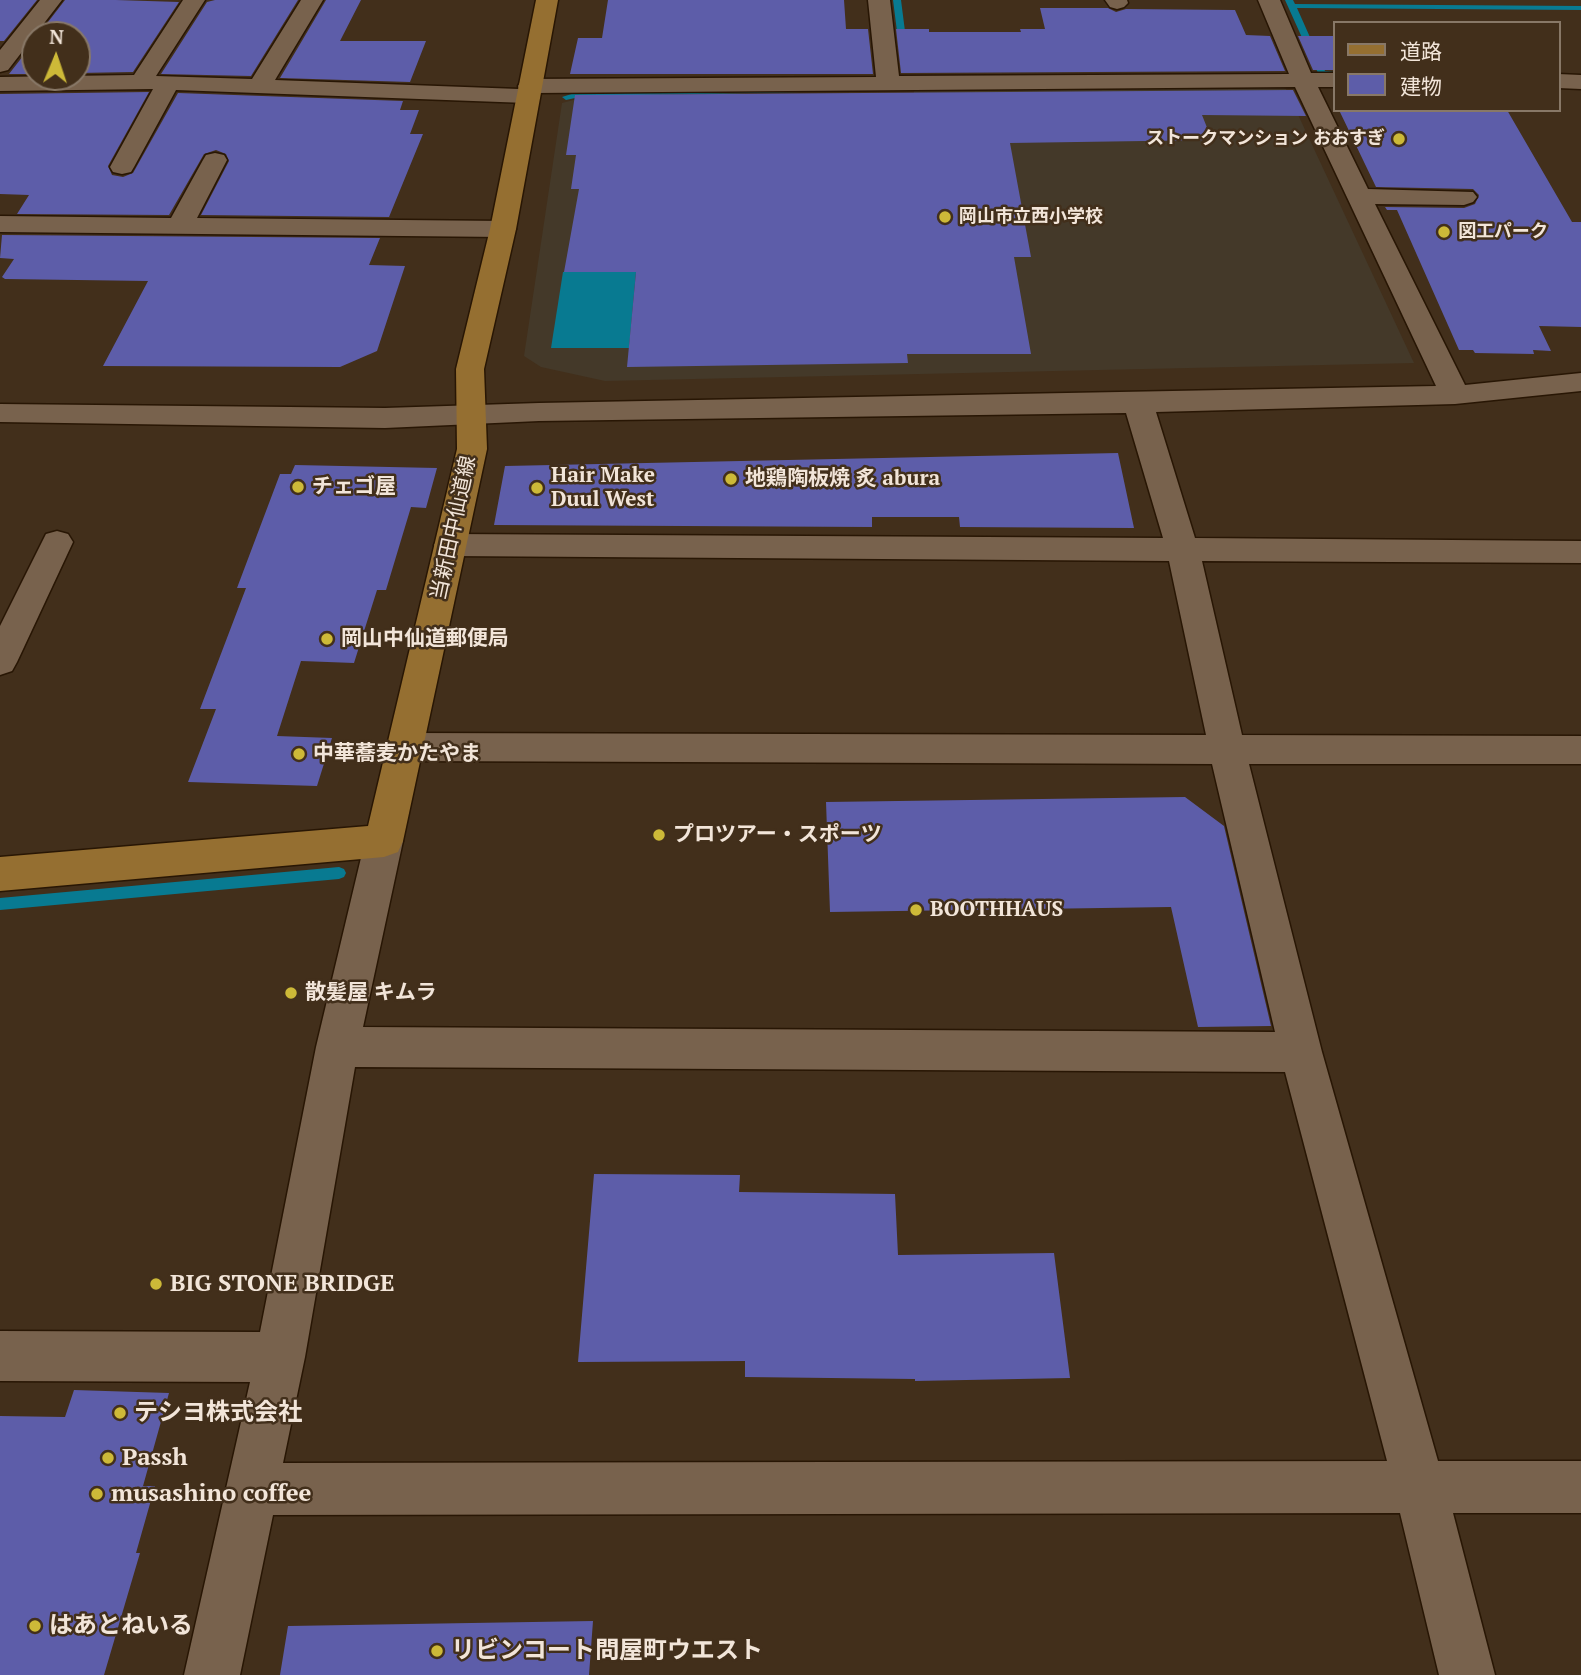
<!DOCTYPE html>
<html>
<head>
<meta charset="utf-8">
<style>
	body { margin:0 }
	#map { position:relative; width:1581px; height:1675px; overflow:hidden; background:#422f1b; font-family:"PT Serif","Noto Sans JP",serif }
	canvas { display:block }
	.legend { position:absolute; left:1333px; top:21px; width:228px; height:91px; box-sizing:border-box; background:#422f1b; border:2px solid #887867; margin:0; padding:9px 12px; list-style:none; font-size:21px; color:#f2e5d9 }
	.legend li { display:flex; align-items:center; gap:14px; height:35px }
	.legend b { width:35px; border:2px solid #887867 }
	.north { position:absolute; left:21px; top:21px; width:70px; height:70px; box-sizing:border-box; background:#422f1b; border:2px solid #887867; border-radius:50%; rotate:2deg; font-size:19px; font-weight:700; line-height:28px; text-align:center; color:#f2e5d9 }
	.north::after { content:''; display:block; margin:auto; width:24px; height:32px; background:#cdb938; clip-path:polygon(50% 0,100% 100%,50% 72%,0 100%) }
</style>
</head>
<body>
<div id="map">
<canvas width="1581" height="1675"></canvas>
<ul class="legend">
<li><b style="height:9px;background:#956f31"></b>道路</li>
<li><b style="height:19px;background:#5d5da9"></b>建物</li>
</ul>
<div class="north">N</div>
</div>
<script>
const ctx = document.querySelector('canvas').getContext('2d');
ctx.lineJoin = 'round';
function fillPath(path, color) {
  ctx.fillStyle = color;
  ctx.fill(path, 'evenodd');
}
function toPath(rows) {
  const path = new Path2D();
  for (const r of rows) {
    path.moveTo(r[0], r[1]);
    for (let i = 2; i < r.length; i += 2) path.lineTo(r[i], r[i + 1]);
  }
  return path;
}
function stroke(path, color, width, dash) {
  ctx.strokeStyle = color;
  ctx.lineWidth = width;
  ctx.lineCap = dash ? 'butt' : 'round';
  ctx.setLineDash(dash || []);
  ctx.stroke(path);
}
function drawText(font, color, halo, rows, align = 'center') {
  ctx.font = font + ' "PT Serif","Noto Sans JP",serif';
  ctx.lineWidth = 5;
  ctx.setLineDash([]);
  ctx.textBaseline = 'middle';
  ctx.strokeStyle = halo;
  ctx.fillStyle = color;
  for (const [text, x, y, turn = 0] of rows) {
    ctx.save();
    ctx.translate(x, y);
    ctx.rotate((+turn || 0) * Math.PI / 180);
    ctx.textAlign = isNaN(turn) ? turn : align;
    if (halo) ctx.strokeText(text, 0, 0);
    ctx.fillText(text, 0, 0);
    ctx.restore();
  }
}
const education = toPath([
	[1275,84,1286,89,1414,363,605,381,541,367,524,356,562,103,589,96,914,93,913,86]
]);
const water = toPath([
	[563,272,636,272,629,348,551,348]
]);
const stream = toPath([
	[893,0,901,0,907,47,903,49,899,47,893,0],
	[1285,0,1293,0,1295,4,1581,6,1581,10,1297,8,1325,71,1334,72,1334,76,1318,73,1285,0],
	[906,85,910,88,909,90,584,96,566,100,562,97,584,90,906,85],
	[339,867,344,869,346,873,344,877,339,879,0,910,0,898,339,867]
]);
const building = toPath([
	[0,0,37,0,4,41,0,41],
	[65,0,116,0,179,2,133,72,77,73,77,35,38,35],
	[215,0,298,0,251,76,161,74,207,2],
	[326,0,361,0,340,41,426,41,410,82,280,78],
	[608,0,844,0,846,29,868,29,873,74,570,74,578,38,602,38],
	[1040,8,1108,8,1116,12,1126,9,1235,10,1246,35,1270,36,1285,71,901,73,896,29,929,29,929,32,1021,32,1020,29,1045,29],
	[1298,36,1334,36,1334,70,1313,70],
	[35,39,35,74,9,74,34,42],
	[1293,90,1306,116,1202,115,1212,140,1010,143,1031,257,1014,257,1031,354,907,354,908,363,627,367,636,272,564,272,579,189,571,189,576,155,566,155,575,95],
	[149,92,108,166,112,175,123,177,133,173,178,93,403,101,400,110,419,110,410,134,423,134,389,217,201,215,229,161,226,154,216,150,204,154,169,215,17,214,29,195,0,194,0,94],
	[1339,110,1507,110,1572,222,1581,222,1581,327,1539,326,1551,351,1533,350,1534,354,1475,353,1473,350,1459,350,1397,210,1387,210,1385,207,1464,208,1475,204,1479,195,1473,189,1376,187],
	[2,235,380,238,369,265,405,266,377,351,340,367,103,366,148,281,5,279,2,277,14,259,0,258],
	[1118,453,1134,528,960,527,959,517,872,517,872,527,494,525,505,466],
	[295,465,437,468,426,508,411,507,386,590,377,590,354,663,301,661,277,736,332,738,317,786,188,782,216,709,200,709,246,588,237,588,280,474,291,474],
	[1185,797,1224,826,1271,1026,1198,1027,1171,907,830,912,826,802],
	[594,1174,740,1175,739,1192,895,1194,898,1255,1054,1253,1070,1378,915,1381,915,1379,745,1377,745,1361,578,1362],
	[74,1390,169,1393,143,1486,155,1486,136,1553,140,1553,104,1675,0,1675,0,1416,65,1417],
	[593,1621,589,1675,280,1675,288,1626]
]);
const minor = toPath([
	[40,0,62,0,8,70,0,72,0,50,40,0],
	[183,0,205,0,156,76,252,79,301,0,323,0,275,80,519,89,518,86,521,81,529,79,876,77,868,0,890,0,899,76,1289,74,1258,0,1280,0,1311,73,1334,73,1334,87,1318,87,1368,189,1473,192,1477,197,1473,202,1464,205,1375,204,1465,385,1581,373,1581,391,1455,404,1156,412,1195,538,1581,541,1581,563,1202,561,1242,735,1581,736,1581,764,1249,764,1322,1052,1438,1461,1581,1461,1581,1513,1453,1513,1495,1675,1439,1675,1400,1513,273,1515,240,1675,184,1675,250,1382,0,1381,0,1331,260,1332,316,1047,365,841,370,830,384,825,398,830,403,841,363,1027,1275,1032,1212,764,405,761,392,757,387,747,392,737,405,733,1206,735,1169,561,450,556,439,553,434,545,439,537,450,534,1163,538,1126,413,539,421,385,428,0,422,0,404,385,408,539,403,1436,386,1295,87,536,93,539,96,535,101,527,103,176,90,134,167,131,172,122,174,113,172,110,167,153,89,0,91,0,77,134,75,183,0],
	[355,1067,1285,1072,1387,1461,283,1463,305,1357,355,1067],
	[1105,0,1127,0,1128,3,1124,7,1117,9,1110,7,1105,0],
	[1558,74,1581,75,1581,89,1558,88,1558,74],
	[215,153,224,155,227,160,197,218,503,221,512,224,516,229,512,234,503,237,0,232,0,216,171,218,203,160,206,155,215,153],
	[57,531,68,534,73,542,17,662,12,671,0,675,0,626,46,534,57,531]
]);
const major = toPath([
	[536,0,558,0,516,229,484,369,487,449,403,841,398,852,384,857,0,891,0,857,368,826,457,449,456,369,490,229,536,0]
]);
const markers = [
	[1399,139,7,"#cdb938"],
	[945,217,7,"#cdb938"],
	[1444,232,7,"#cdb938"],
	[731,479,7,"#cdb938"],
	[298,487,7,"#cdb938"],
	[537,488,7,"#cdb938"],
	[327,639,7,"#cdb938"],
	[299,754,7,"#cdb938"],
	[659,835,7,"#cdb938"],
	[916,910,7,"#cdb938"],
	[291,993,7,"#cdb938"],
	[156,1284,7,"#cdb938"],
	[120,1413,7,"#cdb938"],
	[108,1458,7,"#cdb938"],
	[97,1494,7,"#cdb938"],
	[35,1626,7,"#cdb938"],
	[437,1651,7,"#cdb938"]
];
const farPoinames = [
	["ストークマンション おおすぎ",1385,139,"right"],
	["岡山市立西小学校",959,217],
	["図工パーク",1458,232]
];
const poiNames = [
	["Hair Make",551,476],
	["Duul West",551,500],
	["地鶏陶板焼 炙 abura",745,479],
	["チェゴ屋",312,487],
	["岡山中仙道郵便局",341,639],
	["中華蕎麦かたやま",313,754],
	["プロツアー・スポーツ",673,835],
	["BOOTHHAUS",930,910],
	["散髪屋 キムラ",305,993]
];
const streetNames = [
	["当新田中仙道線",454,528,-78]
];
const nearPoinames = [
	["BIG STONE BRIDGE",170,1284],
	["テシヨ株式会社",134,1413],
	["Passh",122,1458],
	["musashino coffee",111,1494],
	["はあとねいる",49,1626],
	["リビンコート問屋町ウエスト",451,1651]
];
fillPath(education, '#443929');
fillPath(water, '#087a91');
fillPath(stream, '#087a91');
fillPath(building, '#5d5da9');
stroke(minor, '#281604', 3);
stroke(major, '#281604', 3);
fillPath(minor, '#78624d');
fillPath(major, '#956f31');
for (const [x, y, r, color] of markers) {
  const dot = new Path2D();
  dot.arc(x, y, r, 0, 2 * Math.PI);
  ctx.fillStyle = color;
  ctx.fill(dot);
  stroke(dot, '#422f1b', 2.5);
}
drawText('bold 18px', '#f2e5d9', '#422f1b', farPoinames, 'left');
drawText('bold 21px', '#f2e5d9', '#422f1b', poiNames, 'left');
drawText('21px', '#f2e5d9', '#422f1b', streetNames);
drawText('bold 24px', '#f2e5d9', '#422f1b', nearPoinames, 'left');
</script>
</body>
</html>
